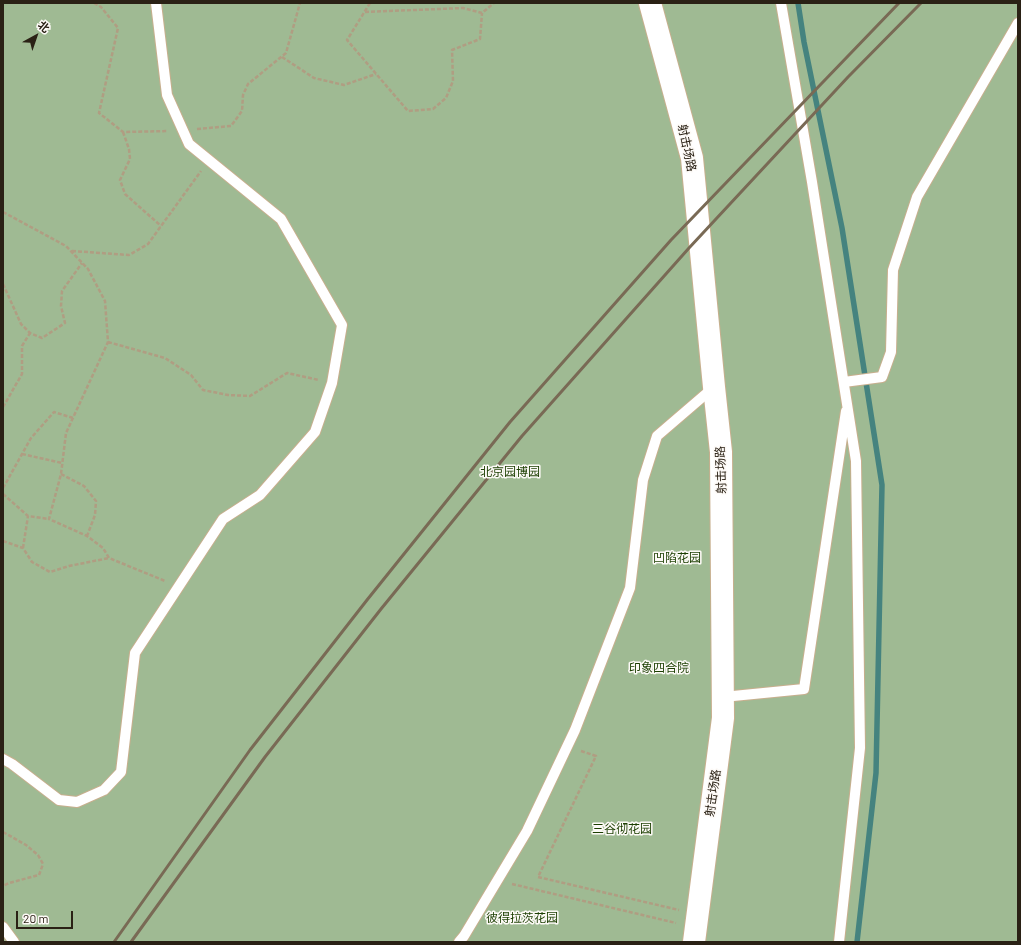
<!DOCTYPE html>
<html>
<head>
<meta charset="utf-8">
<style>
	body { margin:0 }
	#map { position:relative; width:1021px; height:945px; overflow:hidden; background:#eed6b4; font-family:Barlow,"Noto Sans SC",sans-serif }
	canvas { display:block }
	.frame { position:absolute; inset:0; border:4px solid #2a2115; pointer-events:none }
	.north { position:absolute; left:16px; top:16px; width:40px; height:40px; -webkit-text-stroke:3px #fdfaf7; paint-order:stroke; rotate:40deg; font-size:11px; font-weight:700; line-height:16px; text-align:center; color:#2a2115 }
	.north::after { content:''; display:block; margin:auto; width:14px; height:18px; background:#2a2115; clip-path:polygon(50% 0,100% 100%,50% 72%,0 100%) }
	.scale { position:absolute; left:16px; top:911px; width:57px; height:18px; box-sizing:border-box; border:2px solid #2a2115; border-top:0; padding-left:5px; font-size:12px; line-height:14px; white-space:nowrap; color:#2a2115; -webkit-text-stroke:3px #fdfaf7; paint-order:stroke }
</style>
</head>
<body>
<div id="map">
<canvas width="1021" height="945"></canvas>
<div class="frame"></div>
<div class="north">北</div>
<div class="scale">20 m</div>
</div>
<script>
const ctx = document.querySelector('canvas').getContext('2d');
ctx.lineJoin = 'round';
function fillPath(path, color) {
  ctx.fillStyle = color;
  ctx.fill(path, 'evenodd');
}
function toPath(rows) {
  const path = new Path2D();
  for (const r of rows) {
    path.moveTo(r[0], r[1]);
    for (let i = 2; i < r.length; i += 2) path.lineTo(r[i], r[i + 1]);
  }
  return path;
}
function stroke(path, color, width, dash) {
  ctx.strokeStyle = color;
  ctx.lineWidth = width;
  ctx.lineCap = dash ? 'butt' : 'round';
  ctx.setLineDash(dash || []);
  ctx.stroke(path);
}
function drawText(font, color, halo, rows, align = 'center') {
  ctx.font = font + ' Barlow,"Noto Sans SC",sans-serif';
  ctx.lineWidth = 3;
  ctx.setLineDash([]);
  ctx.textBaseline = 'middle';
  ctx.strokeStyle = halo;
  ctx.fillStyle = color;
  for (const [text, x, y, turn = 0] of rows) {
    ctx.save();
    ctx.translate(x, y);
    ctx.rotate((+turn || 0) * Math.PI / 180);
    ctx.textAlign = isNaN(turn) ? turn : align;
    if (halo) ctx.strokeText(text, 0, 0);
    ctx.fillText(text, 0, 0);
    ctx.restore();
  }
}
const green = toPath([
	[3,3,1018,3,1018,942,3,942]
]);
const stream = toPath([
	[798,3,804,42,842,228,882,485,876,773,857,942]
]);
const path = toPath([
	[94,3,101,7,118,28,99,113,123,132,168,131],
	[370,3,347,40,408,111,433,109,446,98,453,81,452,50,480,39,482,13],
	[365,12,463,8,482,13,494,3],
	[282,57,314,78,344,85,376,74],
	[197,129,231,126,242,111,243,95,248,84,286,53,300,3],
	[123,132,129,149,130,159,120,180,125,194,161,226],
	[3,212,66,246,88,269,105,301,108,342,66,433,61,474,49,519,87,536,103,548,109,558,165,581],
	[72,251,129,255,148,244,201,171],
	[3,284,21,324,30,333,42,338,65,323,61,306,62,291,82,263],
	[108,342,165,358,191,375,203,390,228,395,250,396,287,373,319,380],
	[3,407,22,374,22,346,30,333],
	[22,454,62,463],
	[61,474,84,486,96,501,95,515,87,536],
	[3,488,31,438,54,412,73,418],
	[3,494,28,516,49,519],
	[3,541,23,548,32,562,50,572,69,566,109,558],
	[23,548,28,516],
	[581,751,596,756,538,877,679,910],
	[3,832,26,845,38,855,43,864,39,875,9,883,3,886],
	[512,884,676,923]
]);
const lane = toPath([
	[781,3,812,182,856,461,860,748,839,942],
	[844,382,882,377,891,352,893,270,917,197,1018,23],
	[723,697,804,689,846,411],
	[3,759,12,764,59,800,77,802,104,790,121,772,135,653,223,519,260,495,315,432,332,383,342,325,281,219,189,144,167,95,156,3],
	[3,927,14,942],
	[459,942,464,936,527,831,575,730,630,588,643,480,657,436,714,387]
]);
const secondary = toPath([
	[650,3,692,158,714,387,721,452,723,718,694,942]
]);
const rail = toPath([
	[114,942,250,750,367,600,510,422,671,240,899,3],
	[131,942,265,757,381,609,522,436,689,248,848,77,921,3]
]);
const streetNames = [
	["射击场路",687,148,78],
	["射击场路",721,470,-92],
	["射击场路",713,793,-82]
];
const parkNames = [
	["北京园博园",510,472],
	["凹陷花园",677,558],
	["印象四合院",659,668],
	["三谷彻花园",622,829],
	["彼得拉茨花园",522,918]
];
fillPath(green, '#9fba93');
stroke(stream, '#45837f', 5.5);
stroke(lane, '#c7af8e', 12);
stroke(secondary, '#c7af8e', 24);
stroke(path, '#b09d82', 2.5, [4, 2]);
stroke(lane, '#fff', 10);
stroke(secondary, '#fff', 22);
stroke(rail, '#796a55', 3);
drawText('12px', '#2a2115', '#fdfaf7', streetNames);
drawText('12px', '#1b3e01', '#fdfaf7', parkNames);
</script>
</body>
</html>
